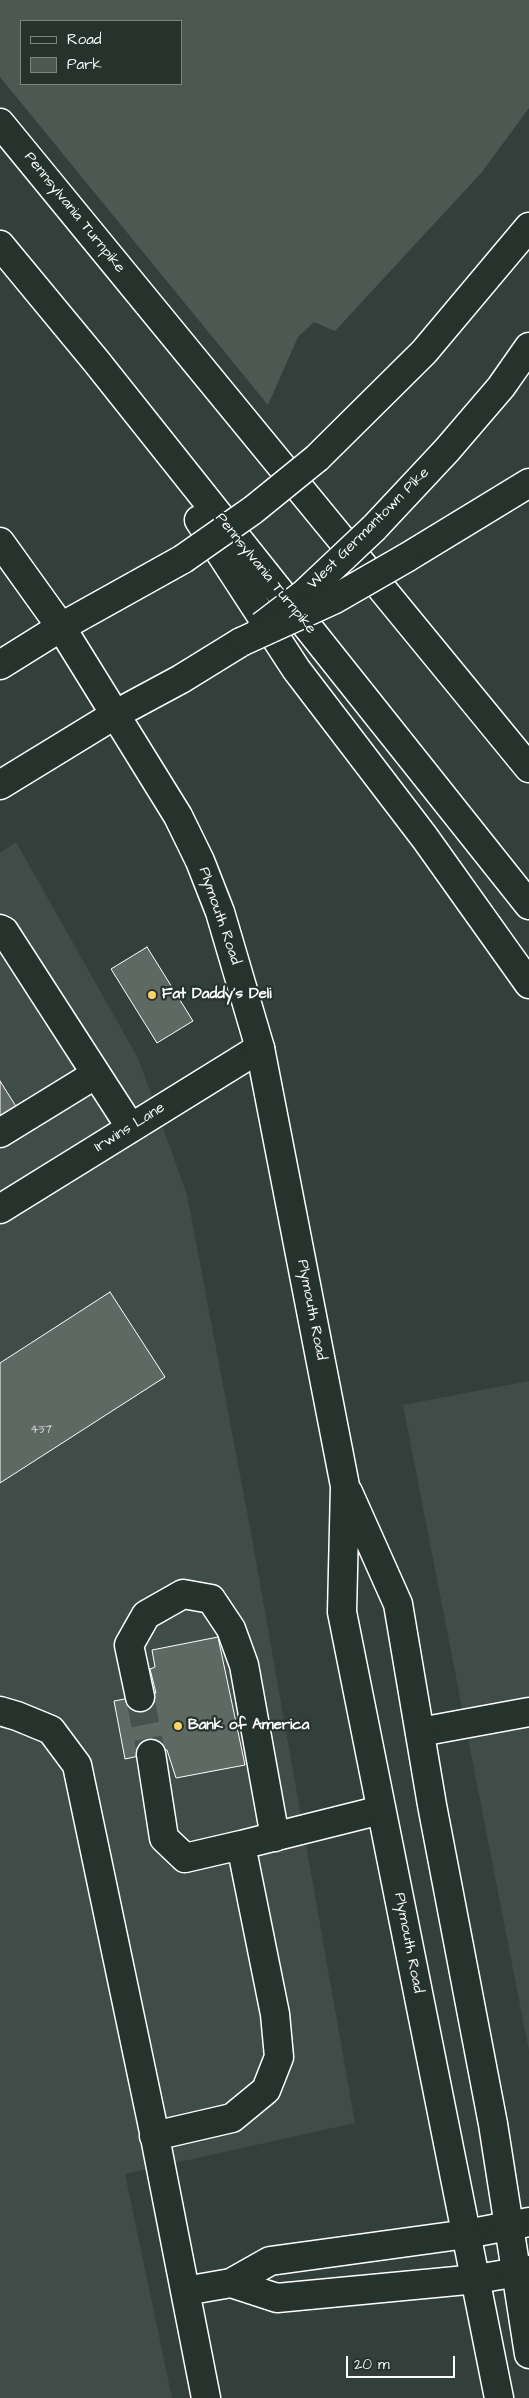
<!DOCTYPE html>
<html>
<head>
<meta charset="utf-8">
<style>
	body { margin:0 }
	#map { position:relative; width:529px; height:2398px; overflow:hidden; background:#333f3a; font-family:"Architects Daughter",sans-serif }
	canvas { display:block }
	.legend { position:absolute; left:20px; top:20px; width:162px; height:65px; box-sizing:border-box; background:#26332d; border:1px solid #7d8581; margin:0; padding:6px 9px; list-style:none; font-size:15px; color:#fff }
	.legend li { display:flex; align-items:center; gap:10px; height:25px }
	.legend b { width:25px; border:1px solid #7d8581 }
	.scale { position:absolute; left:346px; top:2356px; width:109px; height:22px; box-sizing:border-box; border:2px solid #fff; border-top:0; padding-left:6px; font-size:15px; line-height:18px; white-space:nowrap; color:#fff; -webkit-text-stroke:4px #26332d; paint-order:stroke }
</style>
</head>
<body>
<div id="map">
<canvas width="529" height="2398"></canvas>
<ul class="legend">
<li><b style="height:6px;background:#26332d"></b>Road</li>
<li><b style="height:14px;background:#4d5853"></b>Park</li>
</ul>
<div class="scale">20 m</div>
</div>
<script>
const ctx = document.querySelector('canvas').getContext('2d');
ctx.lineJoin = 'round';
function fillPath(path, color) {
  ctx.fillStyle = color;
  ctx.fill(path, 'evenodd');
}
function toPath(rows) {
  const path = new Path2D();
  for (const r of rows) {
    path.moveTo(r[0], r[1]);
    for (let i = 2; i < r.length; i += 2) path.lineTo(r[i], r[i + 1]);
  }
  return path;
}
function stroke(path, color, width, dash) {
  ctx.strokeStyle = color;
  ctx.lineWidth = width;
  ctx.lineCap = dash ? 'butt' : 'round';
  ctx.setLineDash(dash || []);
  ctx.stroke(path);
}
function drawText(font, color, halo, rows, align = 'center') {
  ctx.font = font + ' "Architects Daughter",sans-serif';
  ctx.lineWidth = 4.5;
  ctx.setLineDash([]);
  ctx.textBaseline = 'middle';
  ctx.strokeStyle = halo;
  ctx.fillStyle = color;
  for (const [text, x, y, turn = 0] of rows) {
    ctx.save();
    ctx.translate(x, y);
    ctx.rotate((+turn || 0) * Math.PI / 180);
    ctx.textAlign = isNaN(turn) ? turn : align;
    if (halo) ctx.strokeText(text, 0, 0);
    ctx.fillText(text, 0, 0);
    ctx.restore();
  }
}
const built = toPath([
	[16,842,138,1058,187,1195,252,1538,355,2123,125,2174,172,2398,0,2398,0,853],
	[529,1381,529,2051,403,1405]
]);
const green = toPath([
	[0,0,529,0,529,108,482,172,335,331,314,322,298,337,268,405,0,77],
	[21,21,181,21,181,84,21,84]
]);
const building = toPath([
	[147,947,193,1021,157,1043,111,969,147,947],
	[0,1081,17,1108,0,1119,0,1081],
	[110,1292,165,1377,0,1483,0,1363,110,1292],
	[218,1637,245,1765,176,1778,167,1750,125,1759,114,1701,156,1693,150,1669,155,1667,152,1650,218,1637]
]);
const minorTunnel = toPath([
	[140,1697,151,1754]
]);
const minor = toPath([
	[0,929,4,931,131,1128],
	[0,1133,96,1074],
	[0,1209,260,1048],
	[140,1697,129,1645,146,1615,183,1594,211,1599,231,1629,244,1665,275,1837],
	[0,1711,17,1716,51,1730,77,1765,153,2127,206,2398],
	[420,1732,529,1712],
	[151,1754,164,1838,185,1858,241,1845],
	[154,2136,232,2118,266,2090,279,2057,275,2014,241,1845,381,1810],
	[231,2283,277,2298,477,2279,529,2270],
	[185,2291,231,2283,270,2261,467,2234,529,2222]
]);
const major = toPath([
	[317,458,424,352,529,227],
	[374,528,447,450,501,387,529,347],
	[0,542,61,627,178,816,200,861,220,912,260,1048,345,1486,342,1612,499,2398],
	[0,665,61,627,183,559],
	[0,785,116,714,181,679,241,642],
	[348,1492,398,1604,432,1805,493,2124,529,2354]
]);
const highway = toPath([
	[0,123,529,768],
	[0,245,96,361,529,905],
	[199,520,296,669,425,838,529,984],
	[406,558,529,483]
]);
const majorBridge = toPath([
	[183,559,253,510,317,458],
	[262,626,304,594,374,528]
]);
const highwayBridge = toPath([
	[241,642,333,600,406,558]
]);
const markers = [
	[152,995,5,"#ffd166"],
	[178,1726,5,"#ffd166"]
];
const numberNames = [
	["437",41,1430]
];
const streetNames = [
	["Pennsylvania Turnpike",74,213,51],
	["West Germantown Pike",369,529,-45],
	["Pennsylvania Turnpike",265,574,51],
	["Plymouth Road",219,916,71],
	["Irwins Lane",130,1128,-32],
	["Plymouth Road",311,1310,79],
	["Plymouth Road",408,1943,79]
];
const poiNames = [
	["Fat Daddy's Deli",162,995],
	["Bank of America",188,1726]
];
fillPath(built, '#404c47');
fillPath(green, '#4d5853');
fillPath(building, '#5f6964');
stroke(building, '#fff', 1);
stroke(minorTunnel, '#47524e', 28, [28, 14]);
stroke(minor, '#fff', 31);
stroke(major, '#fff', 31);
stroke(highway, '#fff', 31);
stroke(minor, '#26332d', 28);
stroke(major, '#26332d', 28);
stroke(highway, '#26332d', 28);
stroke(majorBridge, '#fff', 31, []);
stroke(highwayBridge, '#fff', 31, []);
stroke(majorBridge, '#26332d', 28);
stroke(highwayBridge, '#26332d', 28);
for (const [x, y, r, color] of markers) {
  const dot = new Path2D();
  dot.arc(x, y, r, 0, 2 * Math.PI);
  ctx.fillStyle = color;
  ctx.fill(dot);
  stroke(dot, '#26332d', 2);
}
drawText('12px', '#d7dad8', null, numberNames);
drawText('15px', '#fff', '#26332d', streetNames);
drawText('bold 15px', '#fff', '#26332d', poiNames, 'left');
</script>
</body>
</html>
